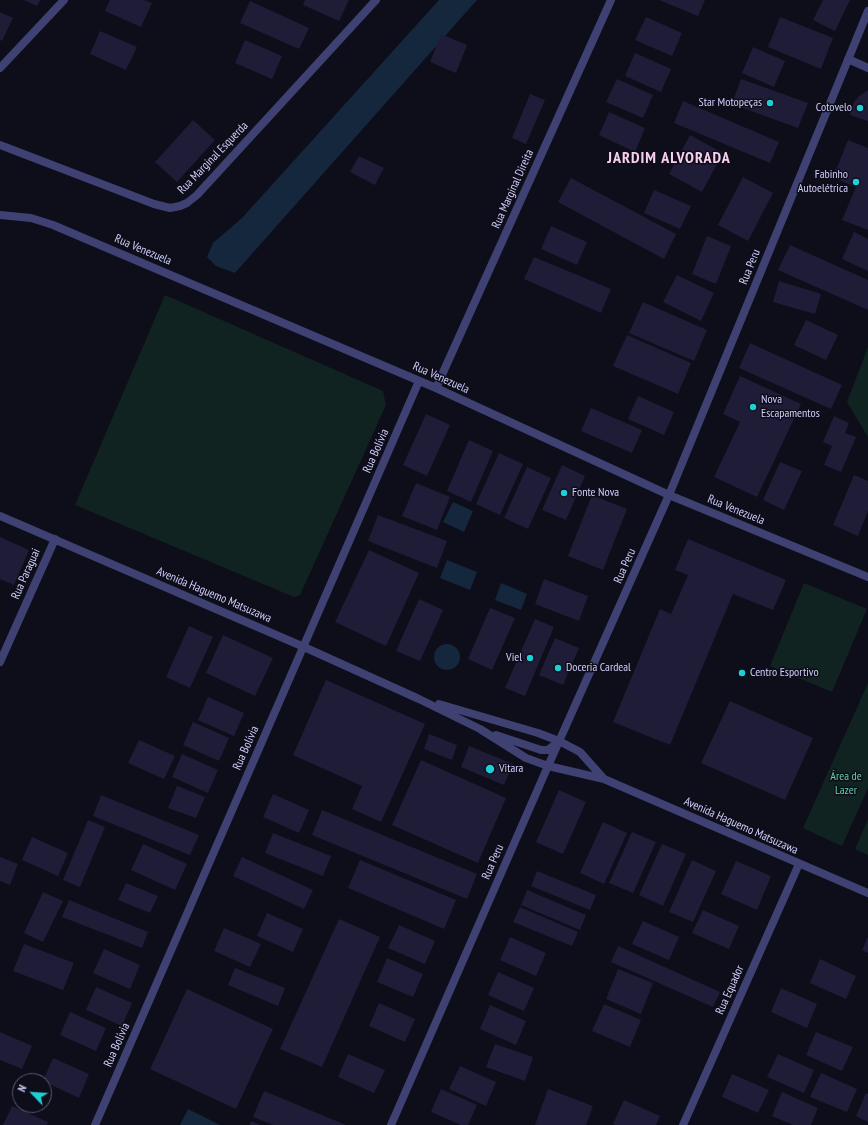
<!DOCTYPE html>
<html>
<head>
<meta charset="utf-8">
<style>
	body { margin:0 }
	#map { position:relative; width:868px; height:1125px; overflow:hidden; background:#0e0d1a; font-family:"PT Sans Narrow",sans-serif }
	canvas { display:block }
	.north { position:absolute; left:12px; top:1073px; width:40px; height:40px; box-sizing:border-box; background:#0e0d1a; border:1px solid #5b5a73; border-radius:50%; rotate:295deg; font-size:11px; font-weight:700; line-height:16px; text-align:center; color:#cfcdf8 }
	.north::after { content:''; display:block; margin:auto; width:14px; height:18px; background:#1ed0d3; clip-path:polygon(50% 0,100% 100%,50% 72%,0 100%) }
</style>
</head>
<body>
<div id="map">
<canvas width="868" height="1125"></canvas>
<div class="north">N</div>
</div>
<script>
const ctx = document.querySelector('canvas').getContext('2d');
ctx.lineJoin = 'round';
function fillPath(path, color) {
  ctx.fillStyle = color;
  ctx.fill(path, 'evenodd');
}
function toPath(rows) {
  const path = new Path2D();
  for (const r of rows) {
    if (r.length === 3) {
      path.moveTo(r[0] + r[2], r[1]);
      path.arc(r[0], r[1], r[2], 0, 2 * Math.PI);
      continue;
    }
    path.moveTo(r[0], r[1]);
    for (let i = 2; i < r.length; i += 2) path.lineTo(r[i], r[i + 1]);
  }
  return path;
}
function stroke(path, color, width, dash) {
  ctx.strokeStyle = color;
  ctx.lineWidth = width;
  ctx.lineCap = dash ? 'butt' : 'round';
  ctx.setLineDash(dash || []);
  ctx.stroke(path);
}
function drawText(font, color, halo, rows, align = 'center') {
  ctx.font = font + ' "PT Sans Narrow",sans-serif';
  ctx.lineWidth = 3;
  ctx.setLineDash([]);
  ctx.textBaseline = 'middle';
  ctx.strokeStyle = halo;
  ctx.fillStyle = color;
  for (const [text, x, y, turn = 0] of rows) {
    ctx.save();
    ctx.translate(x, y);
    ctx.rotate((+turn || 0) * Math.PI / 180);
    ctx.textAlign = isNaN(turn) ? turn : align;
    if (halo) ctx.strokeText(text, 0, 0);
    ctx.fillText(text, 0, 0);
    ctx.restore();
  }
}
const green = toPath([
	[165,295,383,391,386,405,300,595,294,597,75,505],
	[868,347,868,437,847,402],
	[804,583,867,609,832,692,770,666],
	[868,683,868,788,842,846,803,828],
	[868,819,868,855,855,849]
]);
const water = toPath([
	[439,0,477,0,235,273,216,266,207,257,213,243,242,218],
	[453,502,473,511,464,532,443,522],
	[447,560,477,572,470,590,440,578],
	[501,583,527,594,521,610,495,600],
	[447,657,13],
	[188,1109,220,1125,180,1125]
]);
const building = toPath([
	[24,0,40,0,37,6],
	[110,0,144,0,152,3,141,27,105,11],
	[305,0,349,0,339,21,303,5],
	[659,0,705,0,698,16],
	[823,0,850,0,835,31,813,20],
	[250,1,309,28,299,49,240,23],
	[0,12,13,18,2,41,0,40],
	[646,17,682,33,672,56,635,40],
	[780,17,833,38,821,69,768,47],
	[100,31,137,47,126,70,90,54],
	[441,34,467,45,456,73,430,62],
	[245,40,282,56,272,79,235,63],
	[753,47,785,61,774,87,742,73],
	[635,53,671,69,661,92,625,76],
	[617,79,653,95,643,118,606,102],
	[741,79,808,103,798,128,732,104],
	[868,90,868,121,850,115,854,102,859,96],
	[530,94,545,100,526,144,512,138],
	[683,101,779,142,770,163,674,123],
	[609,112,645,128,635,152,599,135],
	[193,120,215,140,177,182,155,162],
	[690,135,723,153,702,192,669,174],
	[848,140,868,148,868,230,842,220,856,187,833,178],
	[359,156,384,168,375,185,350,172],
	[743,177,773,193,748,241,718,225],
	[571,178,676,234,664,259,558,202],
	[654,190,691,206,680,229,644,213],
	[551,226,587,242,577,265,541,249],
	[854,232,868,239,868,271,842,259],
	[707,236,731,246,716,284,692,274],
	[790,245,868,280,868,310,778,270],
	[534,257,611,289,601,313,524,279],
	[677,275,714,293,701,321,663,302],
	[779,281,821,294,815,314,773,302],
	[643,302,707,330,694,361,629,333],
	[806,320,838,335,826,360,794,345],
	[627,335,691,363,678,394,613,366],
	[750,343,842,385,831,409,739,368],
	[740,376,801,404,757,497,714,477,740,422,723,414],
	[638,396,674,412,664,435,628,419],
	[591,408,642,430,632,453,581,431],
	[426,414,450,425,427,476,403,465],
	[834,416,849,423,845,433,856,437,841,472,824,465,832,446,823,442],
	[469,440,493,451,471,502,447,491],
	[499,453,523,464,500,515,476,504],
	[780,462,802,471,784,510,763,500],
	[562,465,585,476,566,520,542,510],
	[527,467,551,478,528,529,504,518],
	[854,475,868,481,868,511,858,536,833,525],
	[416,483,450,497,437,530,402,516],
	[592,495,627,509,603,570,568,556],
	[378,515,447,541,437,568,368,541],
	[0,537,29,550,14,585,0,579],
	[688,539,786,580,773,610,733,594,670,745,613,722,660,609,671,614,688,575,675,570],
	[369,550,419,573,386,646,335,622],
	[544,579,588,596,579,621,535,604],
	[419,599,443,610,420,661,396,651],
	[490,608,515,618,492,670,468,659],
	[535,619,554,627,525,696,505,688],
	[189,626,213,637,190,688,166,677],
	[223,635,273,658,255,696,206,673],
	[555,638,579,648,563,685,539,675],
	[326,680,425,724,381,822,352,809,362,786,293,755],
	[208,697,244,713,234,736,198,720],
	[730,701,813,738,785,800,701,763],
	[193,722,229,738,219,761,183,745],
	[429,734,457,745,452,760,424,749],
	[139,740,175,756,164,779,128,763],
	[469,746,513,764,504,785,461,767],
	[182,754,218,770,208,793,172,777],
	[421,760,506,798,478,863,392,825],
	[177,786,205,797,196,818,168,808],
	[559,790,586,802,563,854,536,842],
	[273,794,309,810,299,833,263,817],
	[101,795,199,835,190,855,93,816],
	[322,810,477,874,467,899,312,835],
	[88,820,105,827,80,887,63,880],
	[603,822,627,833,604,884,580,873],
	[632,832,656,842,633,893,609,883],
	[273,833,331,856,323,876,265,853],
	[32,837,68,853,58,876,22,860],
	[143,844,187,864,175,890,131,870],
	[662,844,686,854,663,906,639,895],
	[0,857,18,864,10,885,0,881],
	[242,857,313,890,304,909,233,876],
	[360,860,456,900,444,929,348,888],
	[692,860,716,871,693,922,669,912],
	[736,861,771,876,757,910,721,894],
	[537,871,596,895,590,910,531,886],
	[126,883,158,896,150,913,118,900],
	[527,890,586,915,580,930,521,905],
	[43,892,63,901,43,942,24,933],
	[69,900,148,932,142,948,62,917],
	[520,907,578,932,572,946,513,922],
	[703,910,739,926,729,949,692,933],
	[267,913,303,929,293,952,257,936],
	[339,919,380,937,322,1067,280,1049],
	[643,921,679,937,669,960,632,944],
	[399,925,435,941,425,964,388,948],
	[224,928,261,944,250,967,214,951],
	[510,937,546,953,536,976,500,960],
	[868,937,868,953,862,950],
	[24,944,74,963,63,990,13,971],
	[618,946,720,992,713,1007,611,962],
	[104,949,140,965,130,989,93,973],
	[387,958,423,974,413,997,377,982],
	[820,959,856,976,846,999,810,983],
	[235,968,285,988,278,1006,228,985],
	[618,969,653,983,641,1014,606,999],
	[498,972,534,988,524,1011,488,995],
	[96,987,132,1003,122,1026,86,1010],
	[781,988,817,1004,807,1028,771,1012],
	[187,989,273,1029,236,1109,150,1069],
	[379,1003,415,1019,405,1042,369,1026],
	[604,1004,641,1020,630,1047,592,1031],
	[490,1005,526,1021,516,1045,480,1029],
	[70,1012,106,1028,96,1051,60,1035],
	[0,1032,32,1046,22,1069,0,1060],
	[816,1032,853,1047,842,1071,806,1055],
	[495,1044,533,1057,525,1081,486,1067],
	[348,1054,385,1070,374,1093,338,1077],
	[778,1054,814,1070,804,1093,767,1077],
	[53,1058,89,1074,79,1098,43,1081],
	[460,1066,496,1082,486,1106,449,1089],
	[821,1073,857,1089,847,1112,810,1097],
	[732,1074,769,1090,758,1113,722,1097],
	[441,1089,477,1105,468,1125,461,1125,431,1112],
	[548,1089,593,1106,586,1125,535,1125],
	[264,1091,346,1125,273,1125,253,1117],
	[782,1092,818,1108,811,1125,793,1125,772,1116],
	[866,1093,868,1094,868,1122,856,1116],
	[624,1100,660,1116,656,1125,616,1125,613,1124],
	[12,1106,48,1122,47,1125,3,1125],
	[251,1121,260,1125,250,1125]
]);
const street = toPath([
	[848,59,868,68],
	[0,68,64,0],
	[0,145,154,204,170,208,180,206,187,203,197,195,376,0],
	[0,215,31,218,53,225,436,388,669,495,868,577],
	[436,388,611,0],
	[0,516,304,647,419,699,480,729,526,758,548,766,604,779,868,893],
	[0,662,55,539],
	[439,704,538,733,559,741,580,752,604,779],
	[496,735,541,750,548,750,557,743],
	[95,1125,419,381],
	[391,1125,548,766,669,495,868,11],
	[683,1125,799,864]
]);
const markers = [
	[770,103,4,"#1ed0d3"],
	[860,108,4,"#1ed0d3"],
	[856,182,4,"#1ed0d3"],
	[753,407,4,"#1ed0d3"],
	[564,493,4,"#1ed0d3"],
	[530,658,4,"#1ed0d3"],
	[558,668,4,"#1ed0d3"],
	[742,673,4,"#1ed0d3"],
	[490,769,5,"#1ed0d3"]
];
const poiNames = [
	["Star Motopeças",762,103,"right"],
	["Cotovelo",852,108,"right"],
	["Fabinho",848,175,"right"],
	["Autoelétrica",848,189,"right"],
	["Nova",761,400],
	["Escapamentos",761,414],
	["Fonte Nova",572,493],
	["Viel",522,658,"right"],
	["Doceria Cardeal",566,668],
	["Centro Esportivo",750,673],
	["Vitara",499,769]
];
const streetNames = [
	["Rua Marginal Esquerda",213,158,-46],
	["Rua Marginal Direita",513,189,-66],
	["Rua Venezuela",143,250,23],
	["Rua Peru",750,267,-68],
	["Rua Venezuela",441,378,24],
	["Rua Bolívia",376,451,-66],
	["Rua Venezuela",736,510,22],
	["Rua Peru",625,566,-66],
	["Rua Paraguai",26,574,-66],
	["Avenida Haguemo Matsuzawa",214,595,23],
	["Rua Bolívia",246,748,-66],
	["Avenida Haguemo Matsuzawa",741,826,24],
	["Rua Peru",493,862,-66],
	["Rua Equador",730,990,-66],
	["Rua Bolívia",117,1045,-66]
];
const parkNames = [
	["Área de",846,777],
	["Lazer",846,791]
];
const districtNames = [
	["JARDIM ALVORADA",669,158]
];
fillPath(green, '#112321');
fillPath(water, '#14273d');
fillPath(building, '#1f1c38');
stroke(street, '#3f4173', 8);
for (const [x, y, r, color] of markers) {
  const dot = new Path2D();
  dot.arc(x, y, r, 0, 2 * Math.PI);
  ctx.fillStyle = color;
  ctx.fill(dot);
  stroke(dot, '#0e0d1a', 1.5);
}
drawText('12px', '#cfcdf8', '#0e0d1a', poiNames, 'left');
drawText('12px', '#cfcdf8', '#0e0d1a', streetNames);
drawText('12px', '#65cdaa', '#0e0d1a', parkNames);
ctx.letterSpacing = '1px';
drawText('bold 16px', '#f8cfed', '#0e0d1a', districtNames);
ctx.letterSpacing = '0px';
</script>
</body>
</html>
